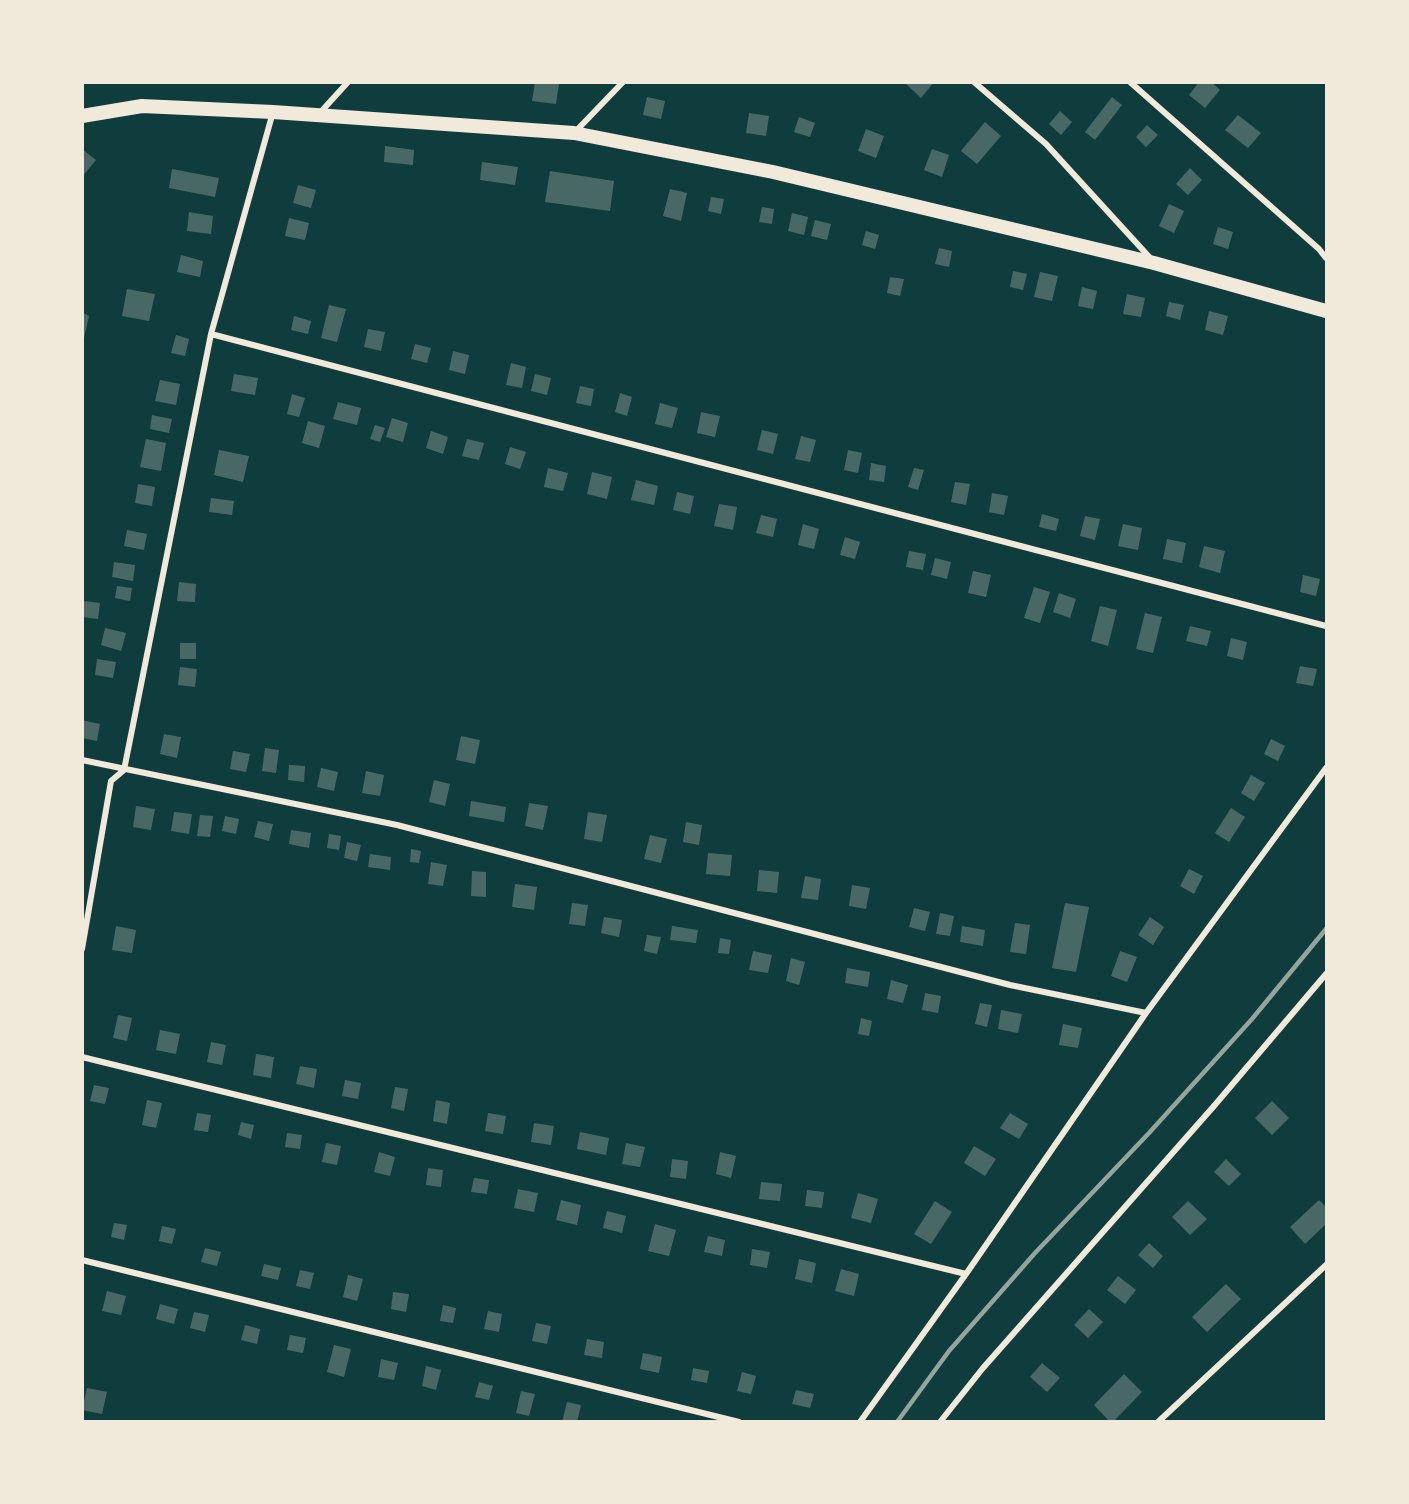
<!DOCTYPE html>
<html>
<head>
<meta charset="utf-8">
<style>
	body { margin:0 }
	#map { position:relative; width:1409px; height:1504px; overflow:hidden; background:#0f3d3e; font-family:"PT Sans",sans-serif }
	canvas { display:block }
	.frame { position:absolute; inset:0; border:84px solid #f1e9da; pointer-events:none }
</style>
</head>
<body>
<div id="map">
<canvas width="1409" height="1504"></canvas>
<div class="frame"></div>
</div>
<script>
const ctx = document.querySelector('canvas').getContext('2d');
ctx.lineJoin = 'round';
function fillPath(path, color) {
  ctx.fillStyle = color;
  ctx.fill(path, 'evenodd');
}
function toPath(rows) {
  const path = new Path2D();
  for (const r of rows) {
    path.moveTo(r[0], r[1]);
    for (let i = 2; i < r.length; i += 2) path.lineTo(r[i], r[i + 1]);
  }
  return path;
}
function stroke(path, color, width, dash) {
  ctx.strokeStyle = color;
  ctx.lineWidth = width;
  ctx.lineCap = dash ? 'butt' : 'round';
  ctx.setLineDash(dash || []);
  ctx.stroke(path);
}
const building = toPath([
	[535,82,559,84,556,104,532,101],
	[908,82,934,82,921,98,906,84],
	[1199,82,1211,82,1220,90,1205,108,1189,95],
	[647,97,665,101,661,119,643,115],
	[1112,97,1122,105,1095,140,1085,132],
	[1060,111,1072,122,1061,135,1049,124],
	[749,113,769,116,766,136,746,133],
	[1238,115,1261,133,1248,148,1225,130],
	[799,117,815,123,810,137,794,132],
	[985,122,1001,136,977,164,961,151],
	[1147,125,1158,135,1146,147,1136,137],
	[866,129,884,136,876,158,858,151],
	[385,146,414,150,413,165,384,162],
	[82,149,96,160,82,177],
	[932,149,949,155,942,177,924,170],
	[482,162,518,167,515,185,480,180],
	[1190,168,1202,180,1188,195,1176,184],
	[172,169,219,178,215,197,169,188],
	[550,171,614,181,610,211,545,202],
	[298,185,316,190,311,208,293,203],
	[670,189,687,193,681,221,663,216],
	[711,197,724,199,721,214,708,211],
	[1169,204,1184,211,1174,233,1159,226],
	[762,207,774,209,772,224,759,222],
	[189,212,213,216,211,234,187,231],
	[792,213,808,217,804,235,788,231],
	[289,218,309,223,305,240,285,236],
	[815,220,831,224,827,240,811,236],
	[1218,227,1233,232,1228,249,1213,244],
	[866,231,879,235,875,249,862,245],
	[939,248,952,251,949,267,935,264],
	[181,255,203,261,200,277,177,272],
	[1013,271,1027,274,1023,290,1010,287],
	[1040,272,1058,276,1052,301,1034,297],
	[890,277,904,279,900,296,887,293],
	[1082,287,1097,291,1093,309,1078,306],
	[127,289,155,294,149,321,122,316],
	[1127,294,1145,298,1141,317,1123,314],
	[1169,302,1184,305,1180,320,1166,316],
	[329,305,346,309,337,342,321,338],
	[1209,311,1228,316,1223,335,1205,330],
	[82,312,89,316,83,342,82,341],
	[294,316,311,321,308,334,291,330],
	[368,329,385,332,381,351,364,347],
	[176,335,189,339,185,356,171,353],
	[415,344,431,348,427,363,411,359],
	[453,351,469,355,465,374,449,370],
	[511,363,526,367,522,388,506,385],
	[234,374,258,378,255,395,231,391],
	[535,374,551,378,547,395,531,391],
	[160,380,180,384,176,405,155,401],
	[580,386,594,389,591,406,576,403],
	[620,393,632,397,627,416,615,412],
	[292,394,305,398,299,417,287,414],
	[338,402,361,408,357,425,333,419],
	[660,403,678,408,672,428,655,424],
	[701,412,720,416,715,437,697,433],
	[152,415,172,419,169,433,150,429],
	[392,418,408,423,403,442,386,437],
	[308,421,325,426,319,448,302,443],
	[375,425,385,428,380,442,370,439],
	[762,430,778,434,773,454,757,450],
	[431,431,448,437,443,454,426,448],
	[801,436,816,440,810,462,795,459],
	[146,439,166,443,161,471,140,467],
	[467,439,484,443,479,460,462,456],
	[510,447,526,452,520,469,505,464],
	[219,450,249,456,243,482,214,475],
	[848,450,862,453,858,473,844,470],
	[871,463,886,466,884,482,869,480],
	[548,468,568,473,563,491,544,487],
	[914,468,924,470,918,490,908,487],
	[592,472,612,477,607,499,587,494],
	[636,480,658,486,654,505,631,500],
	[955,482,970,484,966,505,951,502],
	[138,484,155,487,152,506,135,503],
	[677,492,694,496,690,514,673,510],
	[992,493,1008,496,1004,515,989,512],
	[211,498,234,501,232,515,209,512],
	[719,504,737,507,733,530,714,526],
	[1042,514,1059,519,1056,531,1039,527],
	[761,515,777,519,773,537,756,533],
	[1085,516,1100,519,1095,540,1080,536],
	[803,524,819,529,814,549,798,545],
	[1123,524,1142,528,1138,550,1118,546],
	[127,530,147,534,144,550,124,546],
	[845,537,860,542,855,559,840,555],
	[1167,539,1186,543,1182,563,1163,559],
	[1204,546,1225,551,1220,573,1199,567],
	[909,551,926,554,923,570,906,567],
	[935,558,951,562,947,579,931,575],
	[114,562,135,565,133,581,112,577],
	[973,571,991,575,986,597,968,593],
	[1303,575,1320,579,1316,596,1300,592],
	[179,582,196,584,195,602,177,601],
	[117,586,132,588,130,601,115,598],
	[1034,587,1050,592,1040,623,1024,618],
	[1059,593,1076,599,1070,618,1053,612],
	[84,601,100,603,98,619,82,617],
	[1100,606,1117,610,1108,646,1091,641],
	[1145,613,1162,617,1153,653,1136,649],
	[1190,626,1211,631,1207,646,1186,641],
	[105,628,126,633,121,651,101,645],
	[1231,638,1247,642,1243,660,1227,656],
	[180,643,196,643,196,659,180,659],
	[97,659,116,662,113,678,95,675],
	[1300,666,1317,669,1313,686,1296,683],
	[180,667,197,669,195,687,178,685],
	[82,720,100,724,97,741,82,738],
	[164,734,181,737,177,758,160,754],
	[461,736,480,740,475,764,456,760],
	[1271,739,1285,746,1278,761,1264,754],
	[265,748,279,750,276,773,262,771],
	[233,751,250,754,246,772,230,769],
	[289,765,305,766,304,782,288,780],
	[321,768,338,772,334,791,317,787],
	[366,771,384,775,380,796,362,793],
	[1251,775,1265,783,1254,801,1241,793],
	[434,780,450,784,445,806,429,802],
	[471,801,506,807,504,822,469,816],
	[529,803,548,806,543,830,525,826],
	[136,806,155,809,151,830,133,827],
	[1231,808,1245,817,1229,842,1215,833],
	[174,812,192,814,189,834,171,831],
	[588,812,607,815,602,842,584,839],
	[200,815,213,816,210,837,197,836],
	[225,816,239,819,236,834,222,831],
	[258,821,273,824,269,841,254,837],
	[686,822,702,825,699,845,683,842],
	[291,830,311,833,309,848,289,844],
	[329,834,341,836,339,850,327,848],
	[650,835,667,839,661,863,644,859],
	[347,842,361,845,357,861,344,858],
	[411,849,421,851,419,863,410,862],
	[708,853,732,855,730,876,706,874],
	[370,854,391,857,390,870,368,867],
	[431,862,447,865,443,886,428,884],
	[1189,869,1203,876,1194,894,1180,886],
	[759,870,779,872,777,893,757,891],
	[472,871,486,872,486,897,471,896],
	[805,876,821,879,818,900,801,898],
	[515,884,537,887,534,910,512,907],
	[852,885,870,888,866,909,849,906],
	[572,903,588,905,585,926,569,924],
	[1065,903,1089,907,1076,972,1052,968],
	[914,908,930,912,925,931,909,927],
	[940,913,954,916,950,936,936,934],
	[604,917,622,920,619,937,601,933],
	[1150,917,1164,927,1153,945,1138,935],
	[1015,923,1030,925,1026,954,1010,952],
	[116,926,136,930,132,953,112,950],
	[672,926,698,930,696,943,670,940],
	[962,926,985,930,983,946,960,942],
	[647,935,661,937,657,954,644,951],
	[720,938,731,940,729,954,718,953],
	[753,951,772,955,768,973,749,970],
	[1120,951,1137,957,1127,982,1111,976],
	[791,958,805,962,799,985,786,981],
	[847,968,870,972,868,987,845,983],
	[891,980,908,985,903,1003,887,999],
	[925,993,941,996,938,1013,922,1010],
	[980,1003,992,1005,987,1027,975,1024],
	[1001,1010,1022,1014,1018,1033,998,1029],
	[118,1015,132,1018,127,1041,113,1038],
	[861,1018,872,1021,869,1036,858,1034],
	[1063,1024,1082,1028,1078,1048,1059,1045],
	[160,1030,180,1034,176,1054,156,1050],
	[211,1042,226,1045,222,1065,207,1062],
	[256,1054,274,1057,271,1078,253,1075],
	[300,1066,317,1069,314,1088,296,1084],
	[345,1080,361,1083,358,1099,342,1096],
	[94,1085,109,1088,105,1104,90,1101],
	[395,1087,408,1089,404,1111,391,1108],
	[147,1100,162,1103,156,1128,142,1125],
	[436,1100,450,1103,447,1124,433,1121],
	[1272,1101,1289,1118,1272,1135,1255,1118],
	[197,1113,211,1115,208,1132,194,1130],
	[488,1113,506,1116,503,1134,485,1131],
	[1010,1113,1028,1124,1019,1139,1000,1128],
	[241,1122,254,1125,251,1139,238,1135],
	[534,1123,554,1126,551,1145,531,1142],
	[580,1132,609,1138,606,1155,577,1149],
	[287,1133,302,1135,300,1149,285,1147],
	[326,1143,341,1146,337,1165,322,1162],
	[626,1143,645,1147,640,1167,622,1164],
	[974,1146,996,1159,985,1176,964,1163],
	[379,1152,395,1157,390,1176,374,1172],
	[720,1152,736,1156,731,1178,716,1174],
	[672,1159,688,1161,686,1179,670,1177],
	[1226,1159,1241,1174,1229,1186,1214,1172],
	[428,1168,443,1170,441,1187,426,1185],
	[474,1178,489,1180,487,1194,471,1192],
	[761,1182,782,1184,780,1201,759,1199],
	[518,1189,538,1193,534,1212,514,1208],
	[807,1190,824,1192,822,1208,805,1206],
	[858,1193,878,1199,871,1223,851,1218],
	[561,1200,581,1205,577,1225,556,1220],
	[1319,1200,1326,1207,1326,1224,1305,1244,1290,1227],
	[935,1201,952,1212,931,1244,914,1234],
	[1188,1201,1207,1219,1190,1235,1172,1217],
	[607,1211,626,1216,622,1233,603,1228],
	[114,1223,127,1225,124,1240,111,1237],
	[655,1224,676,1230,669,1256,648,1251],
	[162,1226,176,1229,172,1244,159,1241],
	[708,1236,725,1240,722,1256,704,1252],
	[1149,1243,1163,1256,1153,1268,1138,1255],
	[205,1248,221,1252,217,1266,201,1262],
	[752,1249,770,1252,767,1268,750,1265],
	[799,1259,816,1263,812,1283,795,1279],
	[264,1264,281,1268,278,1280,261,1276],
	[841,1269,859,1274,854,1296,835,1291],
	[300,1270,314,1273,310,1289,296,1286],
	[348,1275,363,1279,357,1301,343,1297],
	[1118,1276,1136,1290,1125,1304,1107,1290],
	[1226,1284,1241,1299,1207,1332,1192,1317],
	[107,1291,126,1296,121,1315,102,1311],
	[393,1292,409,1294,406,1312,391,1309],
	[160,1304,178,1309,174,1324,156,1319],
	[443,1305,456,1308,453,1323,440,1321],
	[1089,1309,1103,1322,1088,1338,1074,1325],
	[488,1311,502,1314,499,1332,484,1329],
	[194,1312,209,1315,205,1332,190,1328],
	[536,1323,551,1326,547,1344,532,1341],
	[245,1325,260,1329,257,1344,241,1340],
	[290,1335,306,1338,303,1353,287,1350],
	[587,1339,604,1342,602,1358,584,1355],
	[334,1345,351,1349,344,1377,327,1372],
	[643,1353,662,1357,659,1373,640,1369],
	[381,1359,398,1363,394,1380,378,1377],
	[1042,1363,1060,1378,1047,1392,1030,1377],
	[426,1366,441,1370,436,1390,422,1386],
	[693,1368,709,1371,707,1383,691,1380],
	[742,1372,756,1376,751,1394,737,1391],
	[1124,1374,1142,1392,1113,1422,1110,1422,1094,1405],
	[479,1382,493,1386,489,1400,475,1397],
	[87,1388,107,1392,102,1414,82,1410],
	[796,1390,814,1394,810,1408,792,1404],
	[521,1391,535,1394,529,1416,516,1413],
	[567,1402,581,1405,577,1422,562,1422]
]);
const minor = toPath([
	[974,82,1046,144,1152,260],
	[1130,82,1319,249,1326,258],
	[318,115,348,82],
	[575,132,623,82],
	[211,334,1326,626],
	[82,760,397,825,1010,985,1146,1013],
	[82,949,111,781,124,770,211,334,273,112],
	[82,1057,966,1274],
	[82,1260,739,1422],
	[860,1422,966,1274,1146,1013,1326,768],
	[940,1422,983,1368,1214,1106,1326,974],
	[1158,1422,1326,1265]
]);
const primary = toPath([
	[82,116,142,106,273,112,574,133,773,172,1154,263,1326,311]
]);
const rail = toPath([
	[897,1422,949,1351,1035,1253,1149,1133,1252,1019,1326,929]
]);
fillPath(building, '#486865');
stroke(minor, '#f1e9da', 6);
stroke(primary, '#f1e9da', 14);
stroke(rail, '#97a49c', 4.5);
</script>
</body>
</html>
